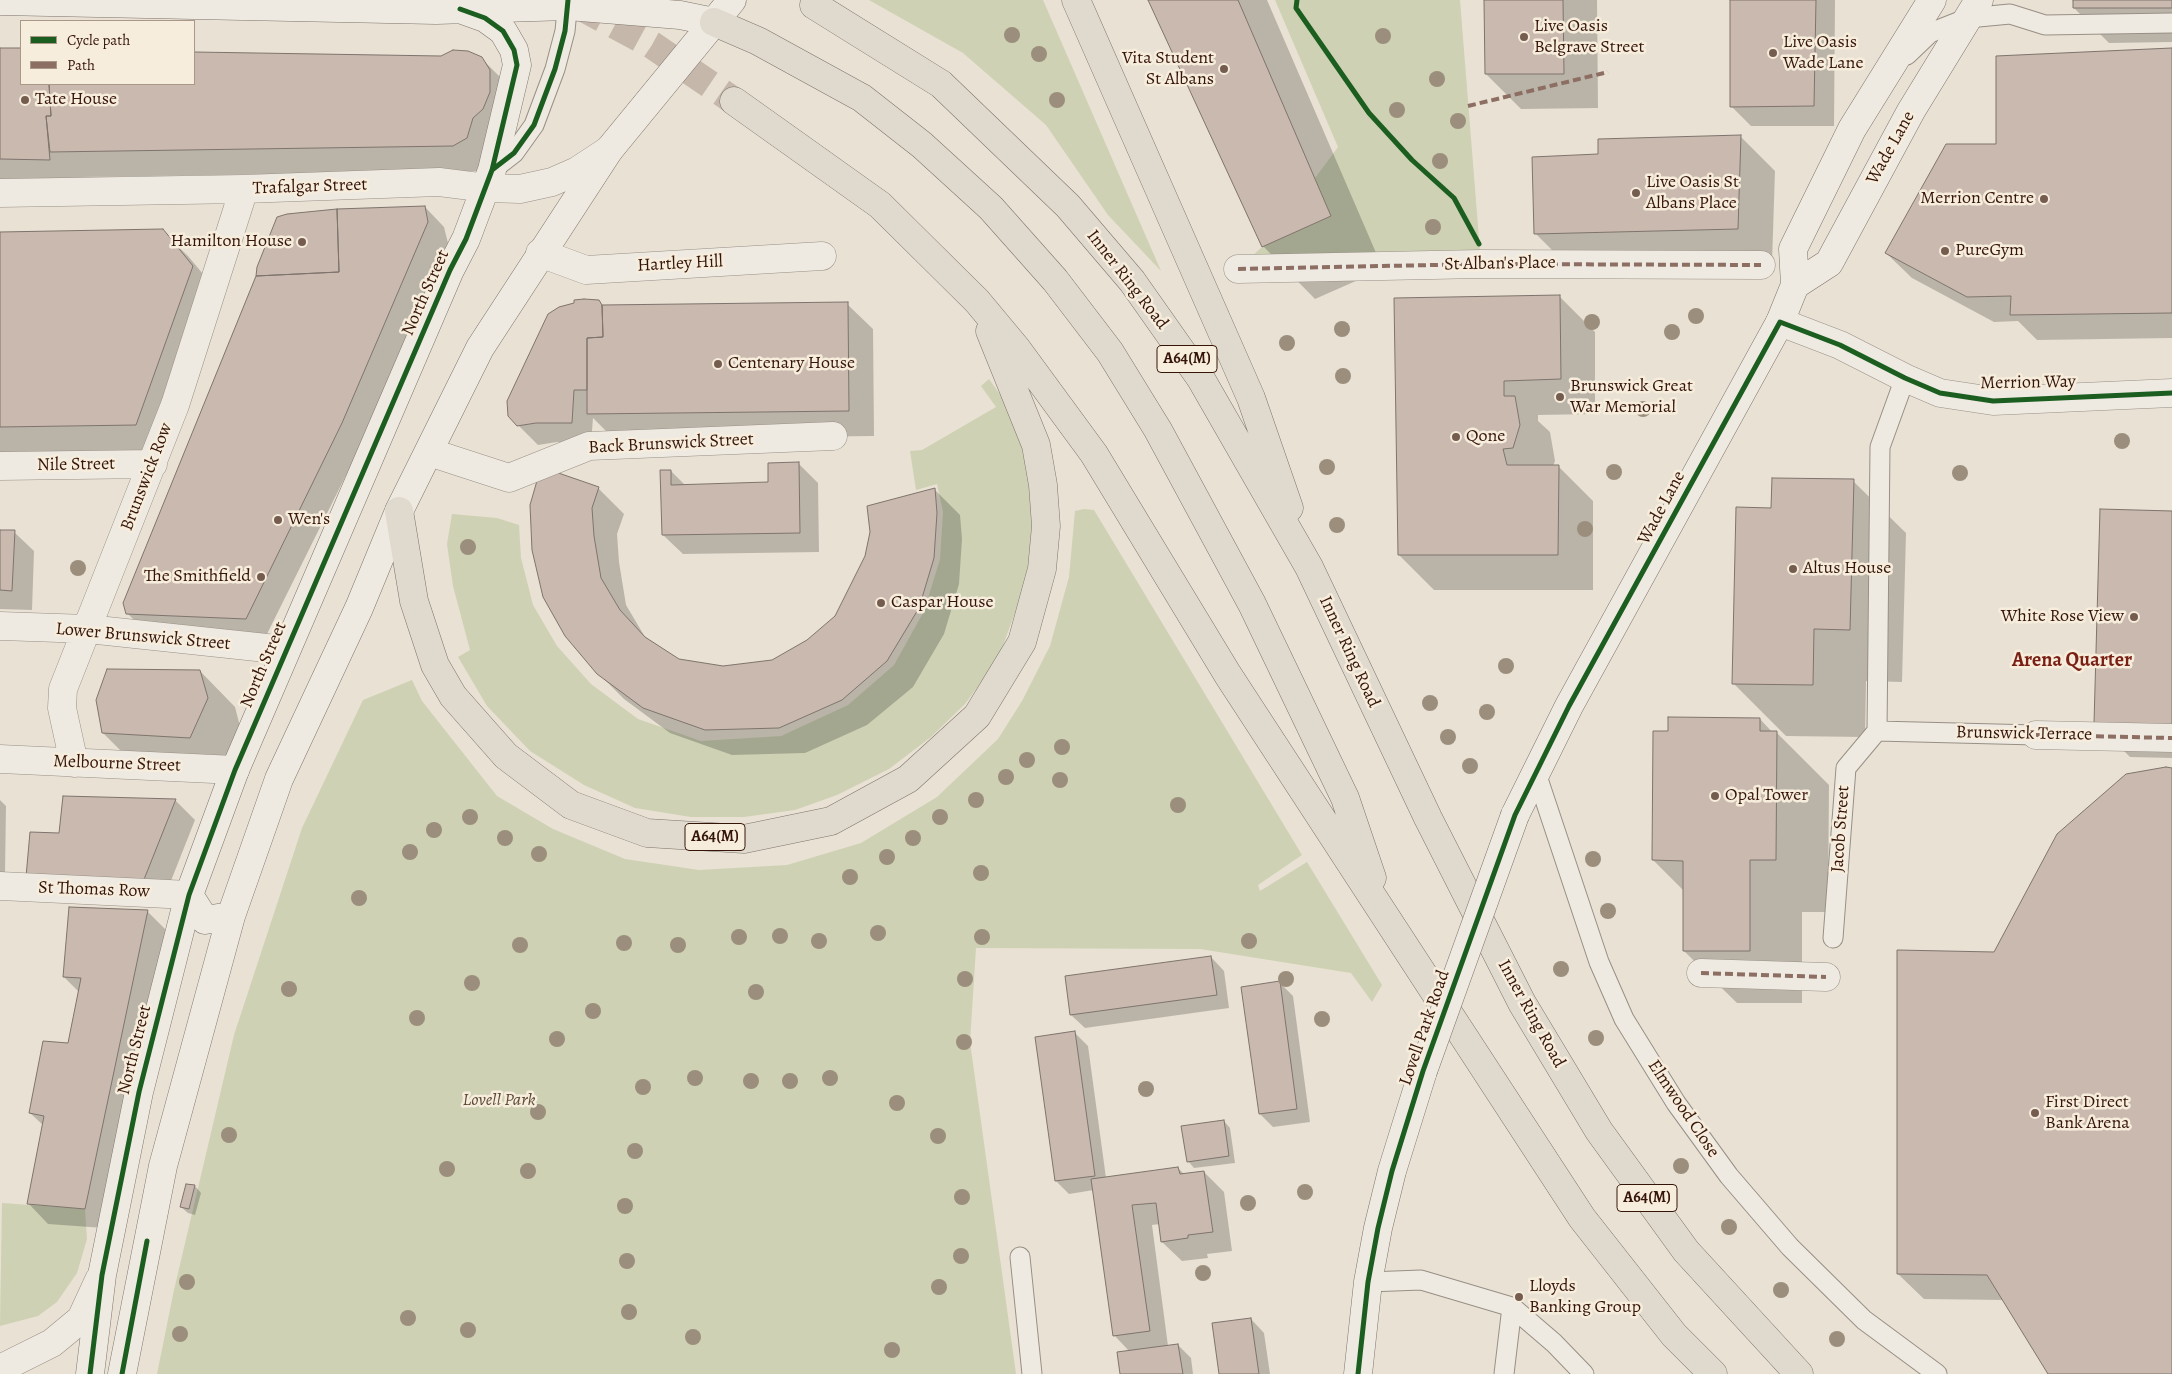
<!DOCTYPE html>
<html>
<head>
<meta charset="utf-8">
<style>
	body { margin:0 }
	#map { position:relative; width:2172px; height:1374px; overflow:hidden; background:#e9e1d3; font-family:Alegreya,serif }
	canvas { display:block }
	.legend { position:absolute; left:20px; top:20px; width:175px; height:65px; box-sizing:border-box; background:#f7eddd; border:1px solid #a99788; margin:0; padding:6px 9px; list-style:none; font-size:15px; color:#351508 }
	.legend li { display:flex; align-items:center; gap:10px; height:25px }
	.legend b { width:25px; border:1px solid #a99788 }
</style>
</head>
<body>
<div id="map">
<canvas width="2172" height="1374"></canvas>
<ul class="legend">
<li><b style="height:6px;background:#1b5e20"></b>Cycle path</li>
<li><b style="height:6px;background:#8d6e63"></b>Path</li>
</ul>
</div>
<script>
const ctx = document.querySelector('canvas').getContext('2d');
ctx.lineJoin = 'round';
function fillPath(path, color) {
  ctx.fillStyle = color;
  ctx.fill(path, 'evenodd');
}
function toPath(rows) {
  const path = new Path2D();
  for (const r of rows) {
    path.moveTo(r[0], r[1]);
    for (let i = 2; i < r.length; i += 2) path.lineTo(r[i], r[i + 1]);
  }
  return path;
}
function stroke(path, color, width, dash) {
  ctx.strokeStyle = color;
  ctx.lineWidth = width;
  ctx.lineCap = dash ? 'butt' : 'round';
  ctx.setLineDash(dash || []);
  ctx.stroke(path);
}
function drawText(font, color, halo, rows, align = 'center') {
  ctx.font = font + ' Alegreya,serif';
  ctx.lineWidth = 5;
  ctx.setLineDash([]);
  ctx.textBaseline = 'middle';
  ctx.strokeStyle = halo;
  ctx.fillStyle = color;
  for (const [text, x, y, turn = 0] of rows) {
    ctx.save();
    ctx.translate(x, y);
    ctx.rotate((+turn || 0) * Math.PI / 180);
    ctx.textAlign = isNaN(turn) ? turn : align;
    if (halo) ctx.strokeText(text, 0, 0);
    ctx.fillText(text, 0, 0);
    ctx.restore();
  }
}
const green = toPath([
	[869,0,1043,0,1161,271,1108,215,1046,125,963,53],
	[1275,0,1460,0,1481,264,1238,269,1262,247,1331,216,1315,178,1338,147],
	[989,379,1006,403,1027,445,1038,523,1031,569,998,659,965,704,931,737,889,769,837,795,795,810,744,817,691,817,635,808,584,785,530,751,487,706,458,657,470,650,453,586,447,544,452,514,497,518,519,525,521,558,533,605,557,646,591,684,638,719,701,741,781,736,848,705,894,665,924,611,940,559,943,512,937,484,916,490,910,451,922,450,996,407,981,386],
	[1084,509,1094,510,1302,855,1258,885,1260,891,1307,862,1382,985,1372,1002,1351,973,1200,949,976,948,970,1042,1016,1374,157,1374,174,1290,234,1035,302,828,363,700,412,680,422,701,497,796,553,829,625,859,699,870,787,865,861,843,937,797,998,739,1022,701,1050,646,1069,577,1075,511],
	[2,1203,85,1209,87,1239,77,1273,57,1302,38,1316,0,1326]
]);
const shadow = toPath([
	[1150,0,1267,0,1383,269,1315,299,1263,246],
	[1486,0,1597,0,1598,108,1521,109,1486,74],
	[1732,0,1835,0,1834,126,1751,126,1732,107],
	[2074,0,2172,0,2172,42,2109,43,2074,8],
	[0,49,21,50,21,84,194,84,194,53,481,58,507,84,479,171,83,177,84,194,0,193],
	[2172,50,2172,338,2037,340,2018,321,1994,322,1912,278,1886,253,1997,145],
	[1740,136,1775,171,1772,263,1570,268,1535,233,1599,155],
	[425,207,444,227,448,243,362,443,265,638,147,633,127,613],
	[162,231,188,256,218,292,161,450,0,453,0,233],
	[1560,297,1595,332,1595,414,1538,415,1538,421,1550,432,1555,461,1553,466,1558,466,1593,501,1593,590,1434,590,1399,555,1395,299],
	[598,301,603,306,847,304,873,329,874,436,614,439,593,418,591,443,557,442,538,445,518,425],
	[798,463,818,483,819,552,683,554,663,535,671,471,685,485,769,484],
	[1853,481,1906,533,1902,682,1866,681,1865,737,1786,736,1733,683,1773,510],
	[598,488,624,514,617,534,619,562,626,605,645,637,679,660,723,668,772,661,808,641,836,617,934,489,960,515,962,539,959,584,944,634,913,687,867,725,805,753,732,755,670,733,624,699,598,673,544,596],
	[2172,512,2172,758,2130,757,2095,722],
	[0,531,14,532,34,551,32,610,0,609],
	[200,671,235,707,242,734,225,772,138,768,103,733],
	[1760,719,1773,733,1777,733,1829,785,1828,912,1802,912,1802,1003,1737,1003,1684,951,1684,891,1653,860],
	[2172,769,2172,1374,2050,1374,2004,1300,1924,1299,1898,1274,1994,953],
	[0,800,6,806,5,873,0,873],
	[175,800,195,820,163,901,61,834],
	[147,911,167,931,104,1228,48,1224,29,1204,44,1126,30,1113,69,1045,79,992,64,977],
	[1211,957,1224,971,1229,1008,1085,1028,1071,1015,1066,978],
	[1280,983,1293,996,1310,1122,1273,1127,1260,1114],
	[1075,1033,1088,1046,1106,1178,1178,1168,1185,1175,1204,1172,1224,1192,1232,1251,1207,1254,1208,1258,1182,1261,1162,1242,1160,1224,1152,1225,1168,1346,1178,1345,1191,1358,1193,1374,1121,1374,1130,1352,1114,1335,1094,1190,1069,1194,1056,1181],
	[1224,1121,1230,1128,1235,1163,1194,1168,1188,1161],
	[187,1185,195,1186,201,1193,195,1215,188,1213,181,1207],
	[1251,1319,1264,1333,1270,1374,1220,1374]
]);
const building = toPath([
	[1148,0,1238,0,1331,216,1262,247,1148,0],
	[1484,0,1563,0,1564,74,1485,74,1484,0],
	[1730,0,1816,0,1814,106,1730,107,1730,0],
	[2073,0,2172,0,2172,8,2073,8,2073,0],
	[0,48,21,48,21,84,49,84,51,116,46,116,50,160,0,159,0,48],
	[2172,48,2172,313,2010,315,2011,296,1967,297,1885,253,1946,144,1996,144,1996,56,2172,48],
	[453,50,468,51,482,57,490,70,490,92,483,109,473,118,467,138,453,146,50,152,46,116,51,116,49,84,194,84,194,52,441,56,453,50],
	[1741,135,1738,229,1534,234,1532,157,1598,154,1598,139,1741,135],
	[425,206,428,222,342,423,246,619,126,614,123,603,256,276,339,272,337,209,425,206],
	[337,209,339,272,256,276,257,267,277,217,287,214,337,209],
	[163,229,193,266,136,425,0,427,0,232,163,229],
	[1560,295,1561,379,1504,381,1504,396,1515,396,1520,425,1513,448,1503,449,1507,465,1559,465,1558,555,1398,555,1394,298,1560,295],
	[584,299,599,300,602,305,603,337,587,338,587,390,574,390,572,423,536,423,517,426,508,416,507,401,548,314,559,307,574,303,574,300,584,299],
	[848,302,849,411,587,414,587,338,603,337,602,305,848,302],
	[799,462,800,533,662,535,660,470,671,470,671,485,768,482,768,463,799,462],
	[541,467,599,487,592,508,594,536,601,578,620,610,645,637,679,659,723,666,772,660,807,640,835,616,865,556,870,532,867,506,935,488,937,513,934,558,919,608,887,661,842,700,779,728,705,730,643,708,597,674,565,636,543,597,532,550,530,505,541,467],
	[1772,478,1854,479,1850,630,1814,629,1813,685,1732,684,1736,507,1771,508,1772,478],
	[2100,509,2172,511,2172,725,2094,723,2100,509],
	[0,530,15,530,12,591,0,590,0,530],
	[107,669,200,670,208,698,190,738,102,733,96,700,107,669],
	[1668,717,1760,718,1760,731,1777,731,1776,860,1750,860,1750,951,1683,951,1683,861,1652,860,1653,731,1668,731,1668,717],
	[2166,767,2172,768,2172,1374,2048,1374,1987,1275,1897,1274,1897,950,1994,952,2057,834,2126,774,2166,767],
	[63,796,176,799,143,882,26,877,30,832,59,833,63,796],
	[69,907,148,910,85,1209,27,1204,44,1116,29,1113,43,1041,68,1043,81,978,63,977,69,907],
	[1211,956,1217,995,1070,1015,1065,976,1211,956],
	[1280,981,1297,1109,1259,1114,1241,987,1280,981],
	[1075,1031,1095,1176,1055,1181,1035,1037,1075,1031],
	[1224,1120,1229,1156,1187,1162,1181,1126,1224,1120],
	[1178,1167,1180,1174,1204,1171,1213,1232,1188,1235,1188,1238,1161,1242,1156,1203,1132,1205,1150,1331,1113,1336,1091,1179,1178,1167],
	[186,1184,195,1185,189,1209,180,1207,186,1184],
	[1251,1318,1259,1374,1219,1374,1212,1323,1251,1318],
	[1178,1344,1183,1374,1120,1374,1117,1352,1178,1344]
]);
const highwayTunnel = toPath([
	[578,5,652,45,734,101]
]);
const lane = toPath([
	[1907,55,1930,33,1968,18,2010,14,2045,25,2172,23],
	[492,170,514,153,534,125,555,69,565,31,568,0],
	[1877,731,1880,447,1905,378],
	[1877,731,2036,735],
	[1536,773,1599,962,1624,1019,1676,1103,1729,1176,1790,1247,1864,1320,1937,1374],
	[1833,938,1846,768,1877,731],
	[1020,1257,1032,1374],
	[1368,1282,1421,1280,1512,1307,1554,1343,1584,1374],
	[1504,1374,1512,1307]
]);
const street = toPath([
	[0,193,244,189,439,182,487,188,520,189,552,182,577,171,609,150],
	[540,253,586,270,822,256],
	[1238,269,1481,264,1761,265],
	[1780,322,1840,345,1905,378,1940,393,1993,401,2172,393],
	[429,452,509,478,589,446,833,436],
	[0,466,153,464],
	[0,626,88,629,285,650],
	[2036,735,2172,738],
	[0,759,235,770],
	[74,763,62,708,63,689,175,405,244,189],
	[0,886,189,895],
	[1701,973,1826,977],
	[0,1369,52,1343,81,1319,99,1280]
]);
const secondary = toPath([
	[0,1,436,10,568,6,680,15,714,22],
	[1795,285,1829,263,1911,111,1979,0],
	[1515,815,1569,706,1780,322,1795,285,1793,249,1852,129,1932,0],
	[189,895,205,920,231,916],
	[90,1374,102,1275,139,1092,189,895,235,770,450,270,466,239,492,170,517,65,514,50,503,31,485,18,460,9],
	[122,1374,163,1166,231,916,279,779,359,608,399,511,480,348,609,150,732,0],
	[1358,1374,1368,1282,1378,1228,1392,1171,1423,1071]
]);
const highway = toPath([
	[1076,0,1251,398,1289,508],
	[814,5,941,84,1068,206,1132,281,1201,379,1309,567,1428,818,1522,1003,1599,1131,1686,1251,1799,1374],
	[714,22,758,41,862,98,922,145,991,208,1055,280,1110,352,1158,430,1252,604,1345,798,1372,878],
	[734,101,880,205,977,301,1017,349,1094,454,1228,675,1582,1218,1674,1335,1713,1374],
	[399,511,414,601,435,665,453,696,506,756,571,805,647,833,744,839,831,821,908,779,977,716,1022,642,1042,569,1046,526,1043,485,1036,445,990,331]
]);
const secondaryBridge = toPath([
	[1423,1071,1515,815]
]);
const quiet = toPath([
	[1468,106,1608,72],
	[1238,269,1481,264,1761,265],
	[2036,735,2172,738],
	[1701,973,1826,977]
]);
const cycleway = toPath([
	[1297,0,1296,8,1369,113,1412,160,1454,198,1479,244],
	[492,170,514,153,534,125,555,69,565,31,568,0],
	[90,1374,102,1275,139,1092,189,895,235,770,450,270,466,239,492,170,517,65,514,50,503,31,485,18,460,9],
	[122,1374,147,1241],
	[1358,1374,1368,1282,1378,1228,1392,1171,1423,1071,1515,815,1569,706,1780,322,1840,345,1905,378,1940,393,1993,401,2172,393]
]);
const trees = [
	[1012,35],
	[1383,36],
	[1039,54],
	[1437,79],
	[1057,100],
	[1397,110],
	[1458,121],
	[1440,161],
	[1433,227],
	[1696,316],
	[1592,322],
	[1342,329],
	[1672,332],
	[1287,343],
	[1343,376],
	[1643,409],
	[2122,441],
	[1327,467],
	[1614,472],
	[1960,473],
	[1337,525],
	[1585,529],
	[468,547],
	[78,568],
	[1506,666],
	[1430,703],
	[1487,712],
	[1448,737],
	[1062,747],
	[1027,760],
	[1470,766],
	[1006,777],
	[1060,780],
	[976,800],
	[1178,805],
	[470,817],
	[940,817],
	[434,830],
	[505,838],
	[913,838],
	[410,852],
	[539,854],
	[887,857],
	[1593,859],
	[981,873],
	[850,877],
	[359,898],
	[1608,911],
	[878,933],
	[780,936],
	[739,937],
	[982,937],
	[819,941],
	[1249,941],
	[624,943],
	[520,945],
	[678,945],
	[1561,969],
	[965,979],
	[1286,979],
	[472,983],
	[289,989],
	[756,992],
	[593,1011],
	[417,1018],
	[1322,1019],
	[1596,1038],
	[557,1039],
	[964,1042],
	[695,1078],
	[830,1078],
	[751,1081],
	[790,1081],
	[643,1087],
	[1146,1089],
	[897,1103],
	[538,1112],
	[229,1135],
	[938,1136],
	[635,1151],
	[1681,1166],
	[447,1169],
	[528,1171],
	[1305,1192],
	[962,1197],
	[1248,1203],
	[625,1206],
	[1729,1227],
	[961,1256],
	[627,1261],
	[1203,1273],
	[187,1282],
	[939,1287],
	[1781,1290],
	[629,1312],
	[408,1318],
	[468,1330],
	[180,1334],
	[693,1337],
	[1837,1339],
	[892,1350]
];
const markers = [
	[1524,37,5,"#745c4f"],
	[1773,53,5,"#745c4f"],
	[1224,69,5,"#745c4f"],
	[25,100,5,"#745c4f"],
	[1636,193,5,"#745c4f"],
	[2044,199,5,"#745c4f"],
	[302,242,5,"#745c4f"],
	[1945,251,5,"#745c4f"],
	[718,364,5,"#745c4f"],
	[1560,397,5,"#745c4f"],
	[1456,437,5,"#745c4f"],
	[278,520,5,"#745c4f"],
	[1793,569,5,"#745c4f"],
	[261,577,5,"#745c4f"],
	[881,603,5,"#745c4f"],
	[2134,617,5,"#745c4f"],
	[1715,796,5,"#745c4f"],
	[2035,1113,5,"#745c4f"],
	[1519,1297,5,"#745c4f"]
];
const shields = [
	[1187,359,60],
	[715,837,60],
	[1647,1198,60]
];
const shieldNames = [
	["A64(M)",1187,359],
	["A64(M)",715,837],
	["A64(M)",1647,1198]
];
const poiNames = [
	["Live Oasis",1534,27],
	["Belgrave Street",1534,48],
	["Live Oasis",1783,43],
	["Wade Lane",1783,64],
	["Vita Student",1214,59,"right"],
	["St Albans",1214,80,"right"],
	["Tate House",35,100],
	["Live Oasis St",1646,183],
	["Albans Place",1646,204],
	["Merrion Centre",2034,199,"right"],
	["Hamilton House",292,242,"right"],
	["PureGym",1955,251],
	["Centenary House",728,364],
	["Brunswick Great",1570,387],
	["War Memorial",1570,408],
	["Qone",1466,437],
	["Wen's",288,520],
	["Altus House",1803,569],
	["The Smithfield",251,577,"right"],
	["Caspar House",891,603],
	["White Rose View",2124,617,"right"],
	["Opal Tower",1725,796],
	["First Direct",2045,1103],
	["Bank Arena",2045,1124],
	["Lloyds",1529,1287],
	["Banking Group",1529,1308]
];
const streetNames = [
	["Wade Lane",1891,148,-61],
	["Trafalgar Street",310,187,-2],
	["Hartley Hill",680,264,-3],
	["St Alban's Place",1500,264,-1],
	["Inner Ring Road",1127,280,52],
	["North Street",426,293,-66],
	["Merrion Way",2028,383,-1],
	["Back Brunswick Street",671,444,-3],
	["Nile Street",76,465,-1],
	["Brunswick Row",147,477,-69],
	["Wade Lane",1662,508,-62],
	["Lower Brunswick Street",143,637,5],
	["Inner Ring Road",1349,652,65],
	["North Street",264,665,-67],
	["Brunswick Terrace",2024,734,1],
	["Melbourne Street",117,764,2],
	["Jacob Street",1841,829,-86],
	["St Thomas Row",94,890,2],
	["Inner Ring Road",1531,1014,61],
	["Lovell Park Road",1425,1028,-71],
	["North Street",135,1050,-76],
	["Elmwood Close",1683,1109,56]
];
const parkNames = [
	["Lovell Park",499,1101]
];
const quarterNames = [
	["Arena Quarter",2072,661]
];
fillPath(green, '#ced1b3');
fillPath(shadow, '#0003');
fillPath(building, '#cab9ae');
stroke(building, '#7e746c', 1);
stroke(highwayTunnel, '#c5b8aa', 28, [28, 14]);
stroke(lane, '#988f85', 21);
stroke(street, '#988f85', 29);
stroke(secondary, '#7e746c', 29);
stroke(highway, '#7e746c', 29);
stroke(lane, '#eeeae2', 19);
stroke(street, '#eeeae2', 28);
stroke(secondary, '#eeeae2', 28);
stroke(highway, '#e0d9cd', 28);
stroke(secondaryBridge, '#7e746c', 29, []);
stroke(secondaryBridge, '#eeeae2', 28);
stroke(quiet, '#8d6e63', 4, [8, 4]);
stroke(cycleway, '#1b5e20', 5);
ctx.fillStyle = '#9b8e7c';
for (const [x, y] of trees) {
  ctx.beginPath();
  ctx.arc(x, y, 8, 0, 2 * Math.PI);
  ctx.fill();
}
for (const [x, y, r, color] of markers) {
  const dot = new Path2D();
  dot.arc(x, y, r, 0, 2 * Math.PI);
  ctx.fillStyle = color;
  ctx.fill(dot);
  stroke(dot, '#f7eddd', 2);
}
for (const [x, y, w] of shields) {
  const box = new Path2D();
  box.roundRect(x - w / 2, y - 13.5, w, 27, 4);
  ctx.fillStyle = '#f7eddd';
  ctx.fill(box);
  stroke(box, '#351508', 1);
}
drawText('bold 16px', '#351508', null, shieldNames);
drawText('18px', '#351508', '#f7eddd', poiNames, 'left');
drawText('18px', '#351508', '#f7eddd', streetNames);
drawText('italic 18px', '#5c4a34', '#f7eddd', parkNames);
drawText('bold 20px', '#7a1f14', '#f7eddd', quarterNames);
</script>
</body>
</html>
